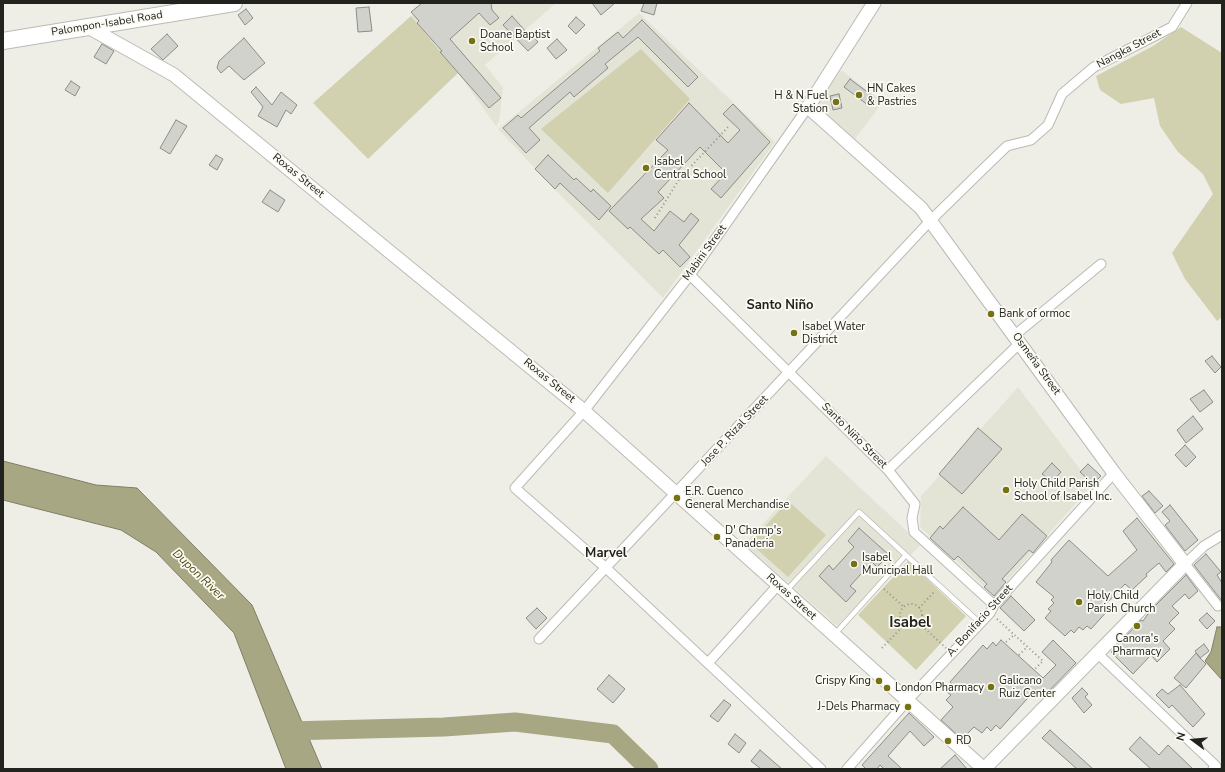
<!DOCTYPE html>
<html>
<head>
<meta charset="utf-8">
<style>
	body { margin:0 }
	#map { position:relative; width:1225px; height:772px; overflow:hidden; background:#eeeee7; font-family:"Nunito Sans",sans-serif }
	canvas { display:block }
	.frame { position:absolute; inset:0; border:4px solid #22221f; pointer-events:none }
	.north { position:absolute; left:1173px; top:720px; width:40px; height:40px; -webkit-text-stroke:3px #fbfbf4; paint-order:stroke; rotate:286deg; font-size:11px; font-weight:700; line-height:16px; text-align:center; color:#22221f }
	.north::after { content:''; display:block; margin:auto; width:14px; height:18px; background:#22221f; clip-path:polygon(50% 0,100% 100%,50% 72%,0 100%) }
</style>
</head>
<body>
<div id="map">
<canvas width="1225" height="772"></canvas>
<div class="frame"></div>
<div class="north">N</div>
</div>
<script>
const ctx = document.querySelector('canvas').getContext('2d');
ctx.lineJoin = 'round';
function fillPath(path, color) {
  ctx.fillStyle = color;
  ctx.fill(path, 'evenodd');
}
function toPath(rows) {
  const path = new Path2D();
  for (const r of rows) {
    if (r.length === 3) {
      path.moveTo(r[0] + r[2], r[1]);
      path.arc(r[0], r[1], r[2], 0, 2 * Math.PI);
      continue;
    }
    path.moveTo(r[0], r[1]);
    for (let i = 2; i < r.length; i += 2) path.lineTo(r[i], r[i + 1]);
  }
  return path;
}
function stroke(path, color, width, dash) {
  ctx.strokeStyle = color;
  ctx.lineWidth = width;
  ctx.lineCap = dash ? 'butt' : 'round';
  ctx.setLineDash(dash || []);
  ctx.stroke(path);
}
function drawText(font, color, halo, rows, align = 'center') {
  ctx.font = font + ' "Nunito Sans",sans-serif';
  ctx.lineWidth = 3.5;
  ctx.setLineDash([]);
  ctx.textBaseline = 'middle';
  ctx.strokeStyle = halo;
  ctx.fillStyle = color;
  for (const [text, x, y, turn = 0] of rows) {
    ctx.save();
    ctx.translate(x, y);
    ctx.rotate((+turn || 0) * Math.PI / 180);
    ctx.textAlign = isNaN(turn) ? turn : align;
    if (halo) ctx.strokeText(text, 0, 0);
    ctx.fillText(text, 0, 0);
    ctx.restore();
  }
}
const built = toPath([
	[424,3,556,3,485,65,503,87,499,122,496,126,458,73,411,16],
	[639,13,775,142,663,298,560,195,498,129],
	[841,70,883,102,855,139,823,111,818,101],
	[1018,387,1092,485,994,596,920,527,921,496],
	[826,456,921,544,842,630,744,544]
]);
const green = toPath([
	[411,16,458,73,368,159,313,103],
	[1181,27,1222,53,1222,317,1217,321,1185,279,1172,253,1213,194,1203,174,1178,152,1160,126,1154,98,1121,104,1100,90,1096,76,1153,46],
	[641,49,690,99,608,193,541,129],
	[788,501,826,535,788,577,750,543],
	[908,561,966,616,916,670,858,615]
]);
const water = toPath([
	[3,461,96,485,137,488,252,605,322,769,286,769,234,633,156,552,121,530,3,500,3,461],
	[1217,627,1222,627,1222,680,1205,661,1211,652,1217,627]
]);
const river = toPath([
	[288,731,444,727,515,722,613,734,649,769]
]);
const building = toPath([
	[422,3,491,3,492,10,499,18,490,25,479,13,450,39,501,98,489,108,440,52,442,51,417,23,419,21,411,12,422,3],
	[592,3,615,3,601,15,592,3],
	[644,3,657,3,654,15,641,11,644,3],
	[369,7,372,31,358,32,356,8,369,7],
	[246,9,253,18,245,25,238,15,246,9],
	[512,16,527,33,529,31,538,42,528,51,503,25,512,16],
	[576,17,585,25,576,34,568,26,576,17],
	[642,20,698,77,688,87,638,37,605,64,608,68,574,97,570,92,529,128,540,140,526,153,503,128,518,115,521,118,600,51,598,48,618,32,623,38,642,20],
	[167,34,178,46,163,60,151,49,167,34],
	[244,38,265,63,244,80,229,66,221,73,217,68,219,61,244,38],
	[557,39,567,50,556,59,547,48,557,39],
	[102,44,114,51,106,64,94,57,102,44],
	[850,79,874,97,868,105,844,87,850,79],
	[71,81,80,87,75,96,65,90,71,81],
	[256,87,272,105,281,92,297,105,291,114,286,110,277,127,258,116,263,107,251,92,256,87],
	[839,94,842,108,833,110,830,96,839,94],
	[689,103,728,143,740,130,723,114,733,104,770,142,721,198,711,189,726,173,700,147,658,192,664,198,641,219,654,231,670,211,684,222,691,213,699,220,679,245,690,257,680,267,663,250,659,254,630,227,628,229,609,211,668,150,656,140,689,103],
	[176,120,187,126,170,154,160,148,176,120],
	[216,155,223,159,217,170,209,165,216,155],
	[548,155,574,180,576,178,591,192,593,189,611,206,599,220,560,183,555,189,535,169,548,155],
	[270,190,285,200,278,212,262,202,270,190],
	[1212,356,1221,367,1215,373,1205,361,1212,356],
	[1204,390,1213,402,1200,412,1190,399,1204,390],
	[1193,416,1203,429,1186,443,1177,430,1193,416],
	[978,428,1002,449,962,494,939,474,978,428],
	[1185,445,1196,457,1186,467,1175,455,1185,445],
	[1052,463,1061,472,1052,482,1042,474,1052,463],
	[1088,464,1101,476,1093,484,1080,472,1088,464],
	[1149,491,1163,506,1155,513,1142,496,1149,491],
	[1170,505,1198,540,1185,551,1165,525,1170,521,1162,512,1170,505],
	[963,507,999,540,1022,514,1047,536,1033,553,1029,550,1002,579,1006,582,994,596,984,587,987,584,958,556,954,560,930,538,940,526,943,529,963,507],
	[1137,518,1174,564,1166,572,1159,563,1146,574,1147,576,1132,590,1125,584,1106,604,1110,608,1091,629,1087,626,1083,630,1079,627,1074,633,1071,630,1065,636,1045,618,1051,611,1048,609,1054,603,1051,600,1054,597,1036,582,1052,562,1051,560,1069,540,1108,576,1137,550,1123,531,1137,518],
	[859,528,889,555,877,567,872,562,850,586,856,591,846,602,819,576,829,565,833,570,854,547,848,541,859,528],
	[1206,554,1221,572,1217,575,1222,583,1222,601,1194,565,1206,554],
	[1186,575,1198,591,1189,599,1185,594,1172,606,1179,613,1169,623,1175,629,1163,641,1170,649,1157,662,1151,655,1133,674,1111,652,1141,620,1143,621,1150,611,1186,575],
	[1011,596,1035,620,1024,631,1000,608,1011,596],
	[537,608,547,618,536,629,526,618,537,608],
	[1207,613,1215,621,1207,629,1199,620,1207,613],
	[1001,640,1043,678,1056,665,1042,652,1053,640,1076,663,1043,697,1036,689,1000,729,996,725,991,731,987,727,982,733,974,727,962,739,941,720,953,707,946,700,951,695,947,692,953,685,950,682,983,645,987,649,993,642,996,646,1001,640],
	[1204,644,1209,651,1200,658,1206,664,1186,688,1174,678,1196,653,1200,658,1195,651,1204,644],
	[609,675,625,689,613,703,597,689,609,675],
	[1180,685,1205,714,1193,727,1172,705,1169,708,1156,695,1162,689,1168,694,1180,685],
	[1082,688,1088,694,1085,697,1092,705,1084,713,1072,698,1082,688],
	[724,700,731,705,718,722,710,716,724,700],
	[909,713,934,737,924,746,910,731,888,756,902,769,884,769,880,765,877,769,866,769,862,765,909,713],
	[1050,730,1093,769,1077,769,1042,738,1050,730],
	[735,734,746,743,739,753,728,744,735,734],
	[1140,737,1159,755,1168,745,1193,769,1151,769,1129,749,1140,737],
	[760,750,782,769,761,769,751,761,760,750],
	[955,755,967,769,940,769,955,755]
]);
const path = toPath([
	[655,218,680,178,730,125],
	[884,589,904,607],
	[911,615,11],
	[919,608,935,591],
	[997,619,1043,661,1035,669],
	[919,623,946,648],
	[1006,642,1014,635],
	[882,648,905,624],
	[1019,655,1027,647]
]);
const lane = toPath([
	[786,591,859,512,980,623],
	[835,634,906,555]
]);
const street = toPath([
	[808,107,690,275,584,411,515,488,606,568,821,769],
	[690,275,888,470,915,504,912,518,914,532,994,605],
	[1015,335,1101,264],
	[888,470,1020,343],
	[1218,606,1185,564,1204,546,1222,535],
	[539,639,930,221,977,175,1007,146,1031,140,1048,125,1062,94,1094,67,1172,27,1187,3],
	[1096,652,1216,766,1213,769],
	[708,663,778,585],
	[847,769,907,701,990,613,994,605,1114,473]
]);
const secondary = toPath([
	[88,27,174,75,584,411,984,769,1185,564,1114,473,921,208,808,107,874,3]
]);
const highway = toPath([
	[3,41,234,3]
]);
const markers = [
	[472,41,4,"#767214"],
	[859,95,4,"#767214"],
	[836,102,4,"#767214"],
	[646,168,4,"#767214"],
	[991,314,4,"#767214"],
	[794,333,4,"#767214"],
	[1006,490,4,"#767214"],
	[677,498,4,"#767214"],
	[717,537,4,"#767214"],
	[854,564,4,"#767214"],
	[1079,602,4,"#767214"],
	[1137,626,4,"#767214"],
	[879,681,4,"#767214"],
	[991,687,4,"#767214"],
	[887,688,4,"#767214"],
	[908,707,4,"#767214"],
	[948,741,4,"#767214"]
];
const streetNames = [
	["Palompon-Isabel Road",107,24,-9],
	["Nangka Street",1129,49,-28],
	["Roxas Street",298,176,39],
	["Mabini Street",705,253,-54],
	["Osmeña Street",1036,364,54],
	["Roxas Street",549,381,39],
	["Jose P. Rizal Street",735,431,-47],
	["Santo Niño Street",854,436,45],
	["Roxas Street",791,597,42],
	["A. Bonifacio Street",980,621,-48]
];
const poiNames = [
	["Doane Baptist",480,35],
	["School",480,48],
	["HN Cakes",867,89],
	["& Pastries",867,102],
	["H & N Fuel",828,96,"right"],
	["Station",828,109,"right"],
	["Isabel",654,162],
	["Central School",654,175],
	["Bank of ormoc",999,314],
	["Isabel Water",802,327],
	["District",802,340],
	["Holy Child Parish",1014,484],
	["School of Isabel Inc.",1014,497],
	["E.R. Cuenco",685,492],
	["General Merchandise",685,505],
	["D' Champ's",725,531],
	["Panaderia",725,544],
	["Isabel",862,558],
	["Municipal Hall",862,571],
	["Holy Child",1087,596],
	["Parish Church",1087,609],
	["Canora's",1137,639,"center"],
	["Pharmacy",1137,652,"center"],
	["Crispy King",871,681,"right"],
	["Galicano",999,681],
	["Ruiz Center",999,694],
	["London Pharmacy",895,688],
	["J-Dels Pharmacy",900,707,"right"],
	["RD",956,741]
];
const waterNames = [
	["Dupon River",198,575,44]
];
const quarterNames = [
	["Santo Niño",780,306],
	["Marvel",606,554]
];
const districtNames = [
	["Isabel",910,623]
];
fillPath(built, '#e4e4d6');
fillPath(green, '#d1d0af');
fillPath(water, '#a7a784');
stroke(water, '#7f7f66', 1);
stroke(river, '#a7a784', 19);
fillPath(building, '#d2d2cc');
stroke(building, '#8d8d87', 1);
stroke(lane, '#bbbbb5', 6);
stroke(street, '#bbbbb5', 11);
stroke(secondary, '#bbbbb5', 15);
stroke(highway, '#bbbbb5', 18);
stroke(path, '#92928d', 2, [1, 3]);
stroke(lane, '#fff', 4.5);
stroke(street, '#fff', 9);
stroke(secondary, '#fff', 13);
stroke(highway, '#fff', 16);
for (const [x, y, r, color] of markers) {
  const dot = new Path2D();
  dot.arc(x, y, r, 0, 2 * Math.PI);
  ctx.fillStyle = color;
  ctx.fill(dot);
  stroke(dot, '#fbfbf4', 1.5);
}
drawText('11px', '#22221f', '#fbfbf4', streetNames);
drawText('11px', '#22221f', '#fbfbf4', poiNames, 'left');
drawText('italic 12px', '#4e4b0f', '#fbfbf4', waterNames);
drawText('bold 13px', '#22221f', '#fbfbf4', quarterNames);
drawText('bold 15px', '#22221f', '#fbfbf4', districtNames);
</script>
</body>
</html>
